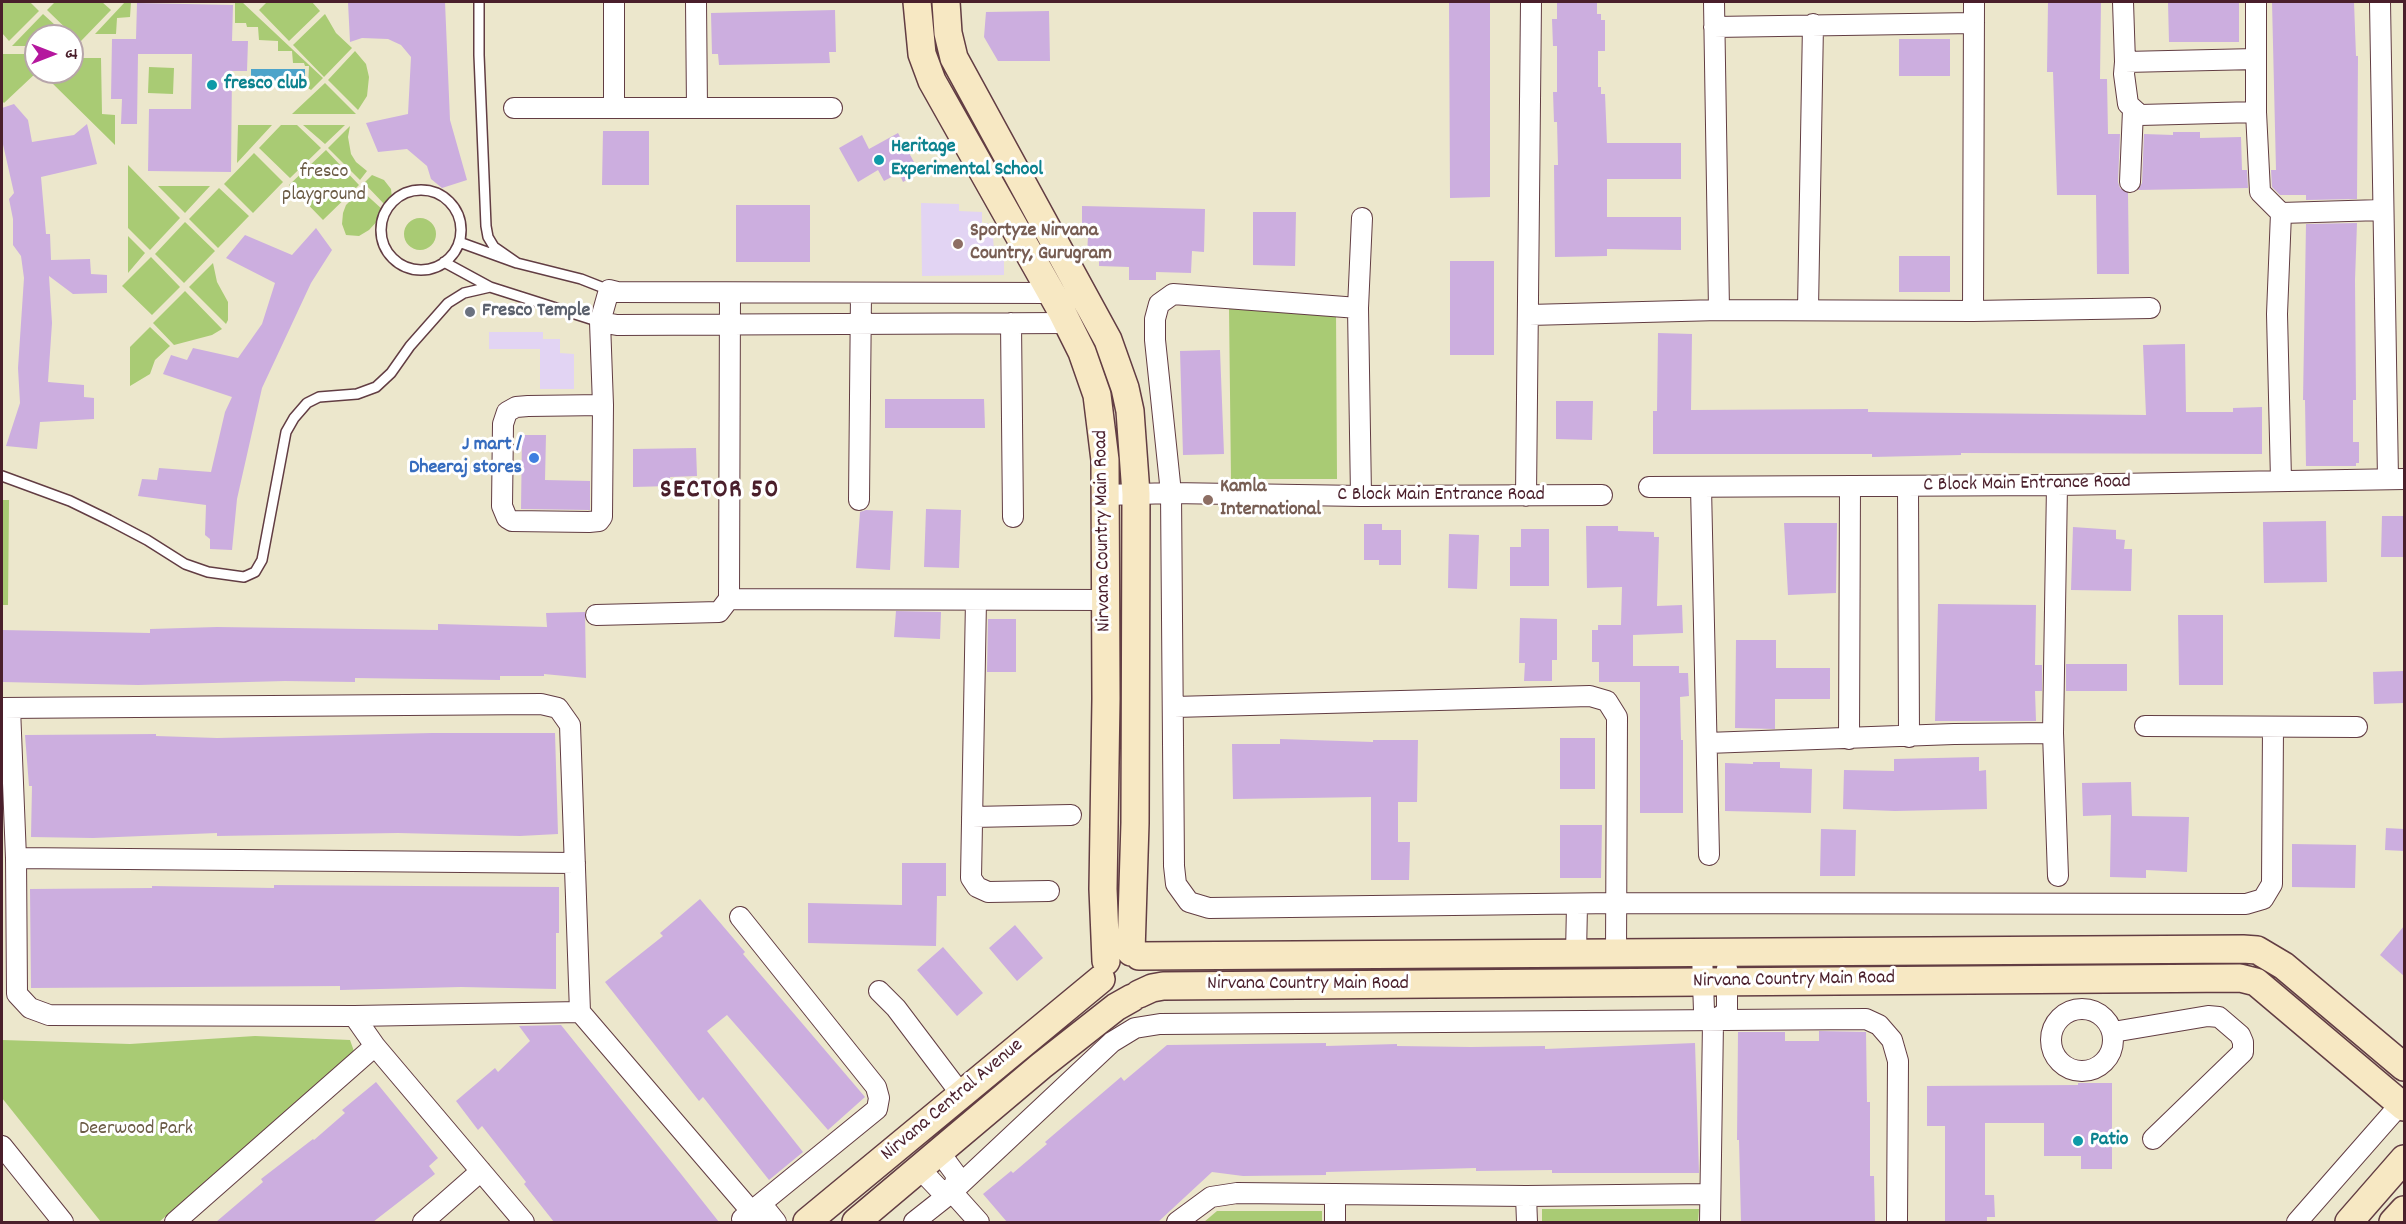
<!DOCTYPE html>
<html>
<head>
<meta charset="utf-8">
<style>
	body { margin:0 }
	#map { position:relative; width:2406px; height:1224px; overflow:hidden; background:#ece7cc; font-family:Dekko,"Playpen Sans Deva",sans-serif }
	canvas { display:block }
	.frame { position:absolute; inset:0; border:3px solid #4a1f2b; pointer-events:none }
	.north { position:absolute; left:24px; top:24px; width:60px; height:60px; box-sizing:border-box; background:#fff; border:2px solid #b7a5aa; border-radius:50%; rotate:90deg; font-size:16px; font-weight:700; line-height:24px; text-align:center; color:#4a1f2b }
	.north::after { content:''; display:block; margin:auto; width:21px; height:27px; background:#b5179e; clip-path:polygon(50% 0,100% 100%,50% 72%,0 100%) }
</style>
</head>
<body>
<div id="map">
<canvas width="2406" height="1224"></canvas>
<div class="frame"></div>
<div class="north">उ</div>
</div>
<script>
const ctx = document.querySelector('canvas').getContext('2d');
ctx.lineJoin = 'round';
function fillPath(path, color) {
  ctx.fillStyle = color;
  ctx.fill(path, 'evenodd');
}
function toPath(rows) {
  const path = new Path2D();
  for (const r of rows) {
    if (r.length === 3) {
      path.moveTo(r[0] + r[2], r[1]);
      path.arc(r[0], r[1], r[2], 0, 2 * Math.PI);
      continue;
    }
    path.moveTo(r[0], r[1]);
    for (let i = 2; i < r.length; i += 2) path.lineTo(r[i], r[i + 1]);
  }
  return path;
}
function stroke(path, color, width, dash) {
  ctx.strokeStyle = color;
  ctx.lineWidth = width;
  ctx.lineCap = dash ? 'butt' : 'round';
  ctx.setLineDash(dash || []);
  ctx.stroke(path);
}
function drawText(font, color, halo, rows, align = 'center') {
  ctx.font = font + ' Dekko,sans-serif';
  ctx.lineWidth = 6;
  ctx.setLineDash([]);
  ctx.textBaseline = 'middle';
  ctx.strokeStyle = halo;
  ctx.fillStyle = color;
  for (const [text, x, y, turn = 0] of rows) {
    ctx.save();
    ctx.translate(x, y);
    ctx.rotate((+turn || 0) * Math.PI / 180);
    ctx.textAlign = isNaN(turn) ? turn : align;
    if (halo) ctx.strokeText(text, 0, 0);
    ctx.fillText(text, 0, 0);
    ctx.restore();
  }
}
const built = toPath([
	[921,203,959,204,959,211,982,212,982,223,988,223,987,228,993,235,994,253,1004,254,1004,275,922,276],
	[489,332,543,332,543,339,560,339,560,353,574,354,574,389,540,389,540,349,489,349]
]);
const green = toPath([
	[2,2,30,2,39,11,9,41,2,33],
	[55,2,102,2,111,10,80,42,47,10],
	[125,2,131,2,130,17,117,18,116,34,95,34],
	[235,2,242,2,323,78,311,90,308,88,309,66,305,66,304,63,293,63,292,51,278,51,278,41,259,40,258,27,247,27,246,23,235,23],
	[267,2,312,2,320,11,289,41,259,10],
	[43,14,67,36,36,36,36,46,12,46],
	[325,14,336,33,352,48,324,77,293,45],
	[355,51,366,64,369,77,367,96,358,110,328,80],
	[2,54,36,54,37,72,4,103,2,101],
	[72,58,101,58,102,114,115,115,115,145,49,80,57,72,72,72],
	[149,67,174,68,173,94,148,93],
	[325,83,356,114,292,114],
	[238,125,272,125,237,163],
	[281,125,297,125,321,148,290,178,259,148],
	[303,125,345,125,325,144],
	[350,126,348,137,351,154,356,162,367,171,360,180,328,148],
	[326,150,359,185,323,220,289,185],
	[254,153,283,182,253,213,224,184],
	[128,165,180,218,150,250,128,228],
	[372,175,384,180,391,189,392,198,386,206,364,183],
	[158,186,210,186,185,213],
	[219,188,249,216,218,248,189,219],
	[361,190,383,210,381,217,369,230,359,236,346,235,342,224,343,213,346,205],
	[420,234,16],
	[185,222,215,251,184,283,155,254],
	[128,236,145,253,128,273],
	[151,257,180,287,152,315,122,286],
	[213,263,217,282,228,302,228,320,226,324,189,287],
	[185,291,222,329,212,335,174,345,153,323],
	[1229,308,1336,310,1337,479,1231,479],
	[150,327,170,346,155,360,150,374,130,386,130,347],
	[2,500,9,500,8,605,2,605],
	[255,1036,350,1040,355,1054,159,1222,101,1222,2,1098,2,1040,130,1044],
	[1542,1209,1699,1209,1698,1222,1542,1222],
	[1217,1211,1322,1211,1322,1222,1204,1222]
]);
const water = toPath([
	[251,69,305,69,305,86,251,86]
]);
const building = toPath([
	[348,2,445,2,450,120,467,180,442,188,431,179,427,166,407,149,378,152,366,123,408,114,411,57,401,45,388,39,362,38,350,42],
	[1449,2,1490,2,1490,197,1450,198],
	[1557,2,1597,2,1597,14,1601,14,1601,20,1605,20,1605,51,1598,51,1598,87,1601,87,1601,94,1605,94,1607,143,1681,143,1681,179,1607,179,1607,217,1681,217,1681,250,1607,249,1607,256,1555,257,1554,165,1558,165,1557,122,1554,122,1553,92,1557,92,1557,46,1553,46,1552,19,1557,19],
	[2048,2,2101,2,2100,79,2107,79,2108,134,2120,134,2118,182,2120,188,2128,193,2129,274,2097,274,2096,195,2057,195,2053,72,2047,72],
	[2168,2,2239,2,2239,42,2169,42],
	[2272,2,2354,2,2356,56,2358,56,2357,199,2306,200,2306,195,2280,195,2272,187,2271,170,2276,170],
	[137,3,233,5,232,41,248,41,247,71,232,71,231,172,148,171,149,109,191,109,192,54,138,54,137,124,121,124,122,99,111,99,112,39,136,39],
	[835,10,836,52,829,52,830,63,719,65,718,54,712,54,711,13],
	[1049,11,1050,61,998,61,984,37,986,12],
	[1899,39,1950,39,1950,76,1899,76],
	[14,104,28,120,32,142,74,135,87,124,97,164,41,177,46,234,50,234,51,260,90,259,91,274,107,275,107,293,73,294,49,276,52,323,48,382,84,385,84,397,94,398,94,419,40,422,37,449,6,446,20,403,18,368,24,278,21,256,13,245,13,219,9,199,14,193,2,140,2,108],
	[603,131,649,131,649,185,602,185],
	[2173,132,2200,132,2200,138,2241,137,2242,170,2247,170,2248,188,2138,190,2142,183,2144,134,2173,135],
	[898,133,920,173,903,182,899,173,884,181,878,170,858,182,839,148,862,135,869,149],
	[736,205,810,205,810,262,736,262],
	[1082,206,1205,209,1204,252,1192,251,1191,273,1156,272,1156,280,1129,280,1129,267,1099,266,1099,255,1087,254,1088,236,1082,236],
	[1253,212,1296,212,1295,266,1253,265],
	[2357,223,2355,280,2356,400,2353,400,2353,442,2359,442,2359,463,2356,463,2356,466,2306,466,2305,400,2303,400,2306,224],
	[316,228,332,250,311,283,262,388,237,499,232,550,210,549,210,539,205,535,206,505,138,496,142,479,157,480,159,468,211,472,225,412,232,397,163,374,171,355,187,360,193,348,238,358,262,324,275,283,226,258,245,235,292,255],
	[1899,256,1950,256,1950,292,1899,292],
	[1450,261,1494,261,1494,355,1450,355],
	[1658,333,1692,334,1691,410,1868,409,1868,412,2146,415,2143,345,2185,344,2186,412,2233,412,2233,408,2262,407,2262,454,1961,453,1961,455,1872,457,1872,454,1653,454,1653,411,1657,411],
	[1220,350,1224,454,1183,455,1180,351],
	[885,399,984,399,985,428,885,428],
	[1556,401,1593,401,1592,440,1556,439],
	[522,435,546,435,545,480,590,481,590,510,521,509],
	[696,448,697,476,670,477,671,486,633,487,633,449],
	[926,509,961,510,959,568,924,567],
	[866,510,893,511,890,570,856,568,860,512],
	[2382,516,2404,516,2404,557,2381,557],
	[2326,521,2327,582,2264,583,2263,522],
	[1784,523,1837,523,1836,593,1788,595],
	[1364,524,1382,524,1382,530,1401,530,1401,565,1379,565,1379,560,1364,560],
	[1586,526,1618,526,1618,531,1654,532,1654,537,1659,537,1657,606,1682,605,1683,633,1633,635,1633,666,1679,666,1679,673,1688,673,1689,696,1680,697,1681,740,1683,740,1683,813,1640,813,1640,682,1599,682,1599,662,1592,662,1592,630,1598,630,1598,625,1621,625,1622,587,1587,588],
	[2073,527,2116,530,2116,539,2125,540,2124,549,2132,549,2131,591,2071,590],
	[1521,529,1549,529,1549,586,1510,586,1510,547,1521,547],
	[1449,534,1479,535,1477,589,1448,588],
	[1938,604,2036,605,2035,665,2042,665,2042,691,2035,691,2036,721,1935,721],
	[896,611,941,612,940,639,894,637],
	[585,612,586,678,544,674,544,676,500,676,500,680,355,678,355,682,285,681,138,685,2,682,2,630,150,633,150,629,217,627,438,630,438,624,547,627,546,613],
	[2178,615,2223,615,2223,685,2179,685],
	[1520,618,1557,619,1557,660,1552,660,1552,681,1524,681,1525,663,1519,663],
	[988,619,1016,619,1016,672,987,672],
	[1736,640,1776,640,1776,668,1830,668,1830,699,1775,699,1775,729,1735,728],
	[2066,664,2127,664,2127,691,2066,691],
	[2404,671,2404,703,2374,704,2373,672],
	[432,733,555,733,558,834,520,836,398,833,217,836,217,833,93,838,31,837,32,786,29,786,25,735,156,734,156,736,217,738],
	[1560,738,1595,738,1595,789,1560,789],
	[1280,739,1373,742,1373,740,1418,740,1417,802,1398,802,1398,842,1410,842,1409,880,1371,880,1371,797,1233,799,1232,744,1280,744],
	[1979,757,1979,771,1986,770,1987,809,1895,811,1843,809,1844,770,1894,771,1894,759],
	[1753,762,1780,762,1780,768,1812,769,1811,813,1725,811,1725,763,1753,764],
	[2131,782,2132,816,2189,817,2187,872,2146,870,2146,878,2110,877,2111,815,2083,816,2082,783],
	[1560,825,1602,825,1601,878,1560,878],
	[2386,828,2404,829,2404,851,2385,850],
	[1821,829,1856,830,1855,876,1820,876],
	[2292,844,2356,845,2355,888,2292,887],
	[902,863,946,863,946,896,937,896,936,946,808,943,808,903,902,905],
	[274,885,559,887,559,933,556,933,556,989,461,987,340,990,340,986,31,988,30,889,152,888,152,886,274,888],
	[700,899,745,952,743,954,865,1097,828,1130,727,1015,707,1031,803,1152,769,1180,703,1097,699,1101,605,982,663,936,660,933],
	[1015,925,1043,958,1017,981,989,948],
	[2404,926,2404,976,2380,955],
	[943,947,983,993,957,1016,917,970],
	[561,1025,681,1174,719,1222,554,1222,524,1184,526,1182,482,1126,478,1130,456,1101,495,1068,498,1072,530,1041,519,1026],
	[1819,1031,1866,1032,1867,1102,1870,1102,1870,1176,1874,1176,1875,1222,1741,1222,1739,1140,1737,1140,1738,1032,1785,1032,1785,1041,1819,1041],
	[1326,1043,1326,1046,1397,1044,1397,1046,1471,1047,1545,1046,1545,1049,1695,1043,1699,1173,1552,1173,1552,1170,1476,1171,1476,1168,1326,1172,1326,1175,1243,1176,1212,1172,1158,1222,1007,1222,983,1194,1011,1171,1013,1173,1047,1144,1045,1142,1121,1077,1124,1081,1167,1045],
	[376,1082,438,1158,429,1166,435,1174,373,1222,216,1222,263,1182,261,1179,313,1139,314,1140,345,1113,342,1110],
	[2078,1083,2112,1083,2112,1169,2081,1169,2081,1156,2044,1156,2044,1123,1985,1123,1985,1195,1994,1195,1995,1217,1987,1217,1987,1222,1945,1222,1945,1126,1927,1126,1927,1086,2078,1085]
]);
const lane = toPath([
	[479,2,479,55,486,226,488,237,494,247,517,263],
	[421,230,40],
	[459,242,517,263,581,279,609,290],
	[444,262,490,287,600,322],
	[2,476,70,501,109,520,147,540,185,564,208,572,244,577,255,572,262,560,286,432,294,418,307,403,319,397,357,394,376,387,391,373,410,346,448,303,464,293,490,287]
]);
const street = toPath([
	[614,2,614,108],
	[696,2,697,108],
	[1714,2,1719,310],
	[2123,2,2125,62],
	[2256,2,2256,112,2260,192,2281,213,2277,314,2281,480],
	[2380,2,2388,479],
	[1714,27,1974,23],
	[2256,59,2125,62,2124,74,2128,104,2140,115,2256,112],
	[514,108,832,108],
	[2130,182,2133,110],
	[2281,213,2382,210],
	[1358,308,1173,294,1159,304,1155,319,1155,340,1171,493,1174,866,1176,884,1189,902,1209,908,1616,903,2246,904,2263,899,2272,884,2273,727],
	[1808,309,1813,24],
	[1973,311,1974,2],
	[1529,315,1719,310,1973,311,2150,308],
	[600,322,617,325,1067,323],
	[1011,323,1013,517],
	[603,405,528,406,516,407,507,412,503,424,502,506,507,518,512,521,589,522,599,521,602,517,603,405,600,322,609,290,617,292,1051,293],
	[2057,485,2053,733,2058,876],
	[1908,486,1909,737],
	[1649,487,2057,485,2404,479],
	[1701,487,1709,855],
	[1106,495,1171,493,1361,496,1602,495],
	[1361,496,1358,308,1362,218],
	[1526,496,1531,2],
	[859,500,861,293],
	[729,599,1106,600],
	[976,600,971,878,977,887,988,892,1049,891],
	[596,615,719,612,729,599,730,293],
	[1174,707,1590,696,1607,701,1617,717,1616,954],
	[2,708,541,704,558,708,570,725,580,1012,751,1211,750,1222],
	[10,708,16,858,17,994,30,1008,49,1015,354,1016,580,1012],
	[2145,726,2357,727],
	[1849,739,1850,486],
	[1707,743,1954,734,2053,733],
	[972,817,1071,815],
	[16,858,575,863],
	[740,917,876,1087,879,1098,877,1109,742,1219],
	[1702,953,1704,1011,1713,1022,1710,1222],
	[1576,954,1577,905],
	[879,991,896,1008,961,1094],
	[2082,1040,31],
	[354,1016,375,1046,524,1222],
	[1713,1022,1727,1011,1727,968],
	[2113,1032,2208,1016,2219,1017,2240,1035,2243,1042,2243,1052,2153,1139],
	[2,1146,63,1222],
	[940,1153,957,1176,952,1192],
	[920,1169,939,1189,952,1192,979,1222],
	[1335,1194,1335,1222],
	[1526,1196,1527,1222],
	[751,1211,768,1212,776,1222],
	[175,1222,375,1046],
	[423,1222,481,1171],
	[914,1222,952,1192,1112,1042,1135,1028,1160,1024,1866,1019,1879,1025,1892,1040,1898,1061,1897,1222],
	[1177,1222,1211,1197,1237,1193,1526,1196,1710,1194],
	[2297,1222,2404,1100]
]);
const secondary = toPath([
	[917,2,922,54,932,81,1061,310,1082,352,1097,395,1105,460,1106,699,1103,889,1106,961],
	[946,2,948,33,954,58,1108,340,1125,388,1130,411,1136,494,1135,823,1131,952],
	[1139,956,2243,949,2257,950,2284,966,2404,1067],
	[1139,994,1152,988,1163,986,2240,978,2256,982,2404,1107],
	[807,1222,1101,979],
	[856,1222,1041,1066,1116,1007,1132,998],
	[2349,1222,2404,1159],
	[2393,1222,2404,1210]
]);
const markers = [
	[212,85,6,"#0f9aa8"],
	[879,160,6,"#0f9aa8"],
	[958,244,6,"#8d6e63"],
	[470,312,6,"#6b7280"],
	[534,458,6,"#3f7fe0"],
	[1208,500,6,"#8d6e63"],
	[2078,1141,6,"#0f9aa8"]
];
const cultureNames = [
	["fresco club",224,85],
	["Heritage",891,148],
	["Experimental School",891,171],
	["Patio",2090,1141]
];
const parkNames = [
	["fresco",324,173],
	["playground",324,196],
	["Deerwood Park",136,1130]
];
const educationNames = [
	["Sportyze Nirvana",970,232],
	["Country, Gurugram",970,255],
	["Kamla",1220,488],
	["International",1220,511]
];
const worshipNames = [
	["Fresco Temple",482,312]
];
const shopNames = [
	["J mart /",522,446],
	["Dheeraj stores",522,469]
];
const streetNames = [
	["C Block Main Entrance Road",2027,485,-1],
	["C Block Main Entrance Road",1441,496],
	["Nirvana Country Main Road",1104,531,-91],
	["Nirvana Country Main Road",1794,981,-1],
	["Nirvana Country Main Road",1308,985],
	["Nirvana Central Avenue",953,1101,-40]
];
const districtNames = [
	["SECTOR 50",720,492]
];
fillPath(built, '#e2d4f3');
fillPath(green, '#a9cb74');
fillPath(water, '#4da4ca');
fillPath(building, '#ccaedf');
stroke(lane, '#623d43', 12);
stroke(street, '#623d43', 22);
stroke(secondary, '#623d43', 30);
stroke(lane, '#fff', 9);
stroke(street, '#fff', 20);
stroke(secondary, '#f7e8c3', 27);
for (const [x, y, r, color] of markers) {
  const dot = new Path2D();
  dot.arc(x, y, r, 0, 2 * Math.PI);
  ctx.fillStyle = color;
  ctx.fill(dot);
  stroke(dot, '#fff', 2);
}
drawText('bold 20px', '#0d838f', '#fff', cultureNames, 'left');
drawText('20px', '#6b5b45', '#fff', parkNames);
drawText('bold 20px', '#785e54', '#fff', educationNames, 'left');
drawText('bold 20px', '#5b616d', '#fff', worshipNames, 'left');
drawText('bold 20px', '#366cbe', '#fff', shopNames, 'right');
drawText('20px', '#4a1f2b', '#fff', streetNames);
ctx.letterSpacing = '1.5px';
drawText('bold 26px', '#4a1f2b', '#fff', districtNames);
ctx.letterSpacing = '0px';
</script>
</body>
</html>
